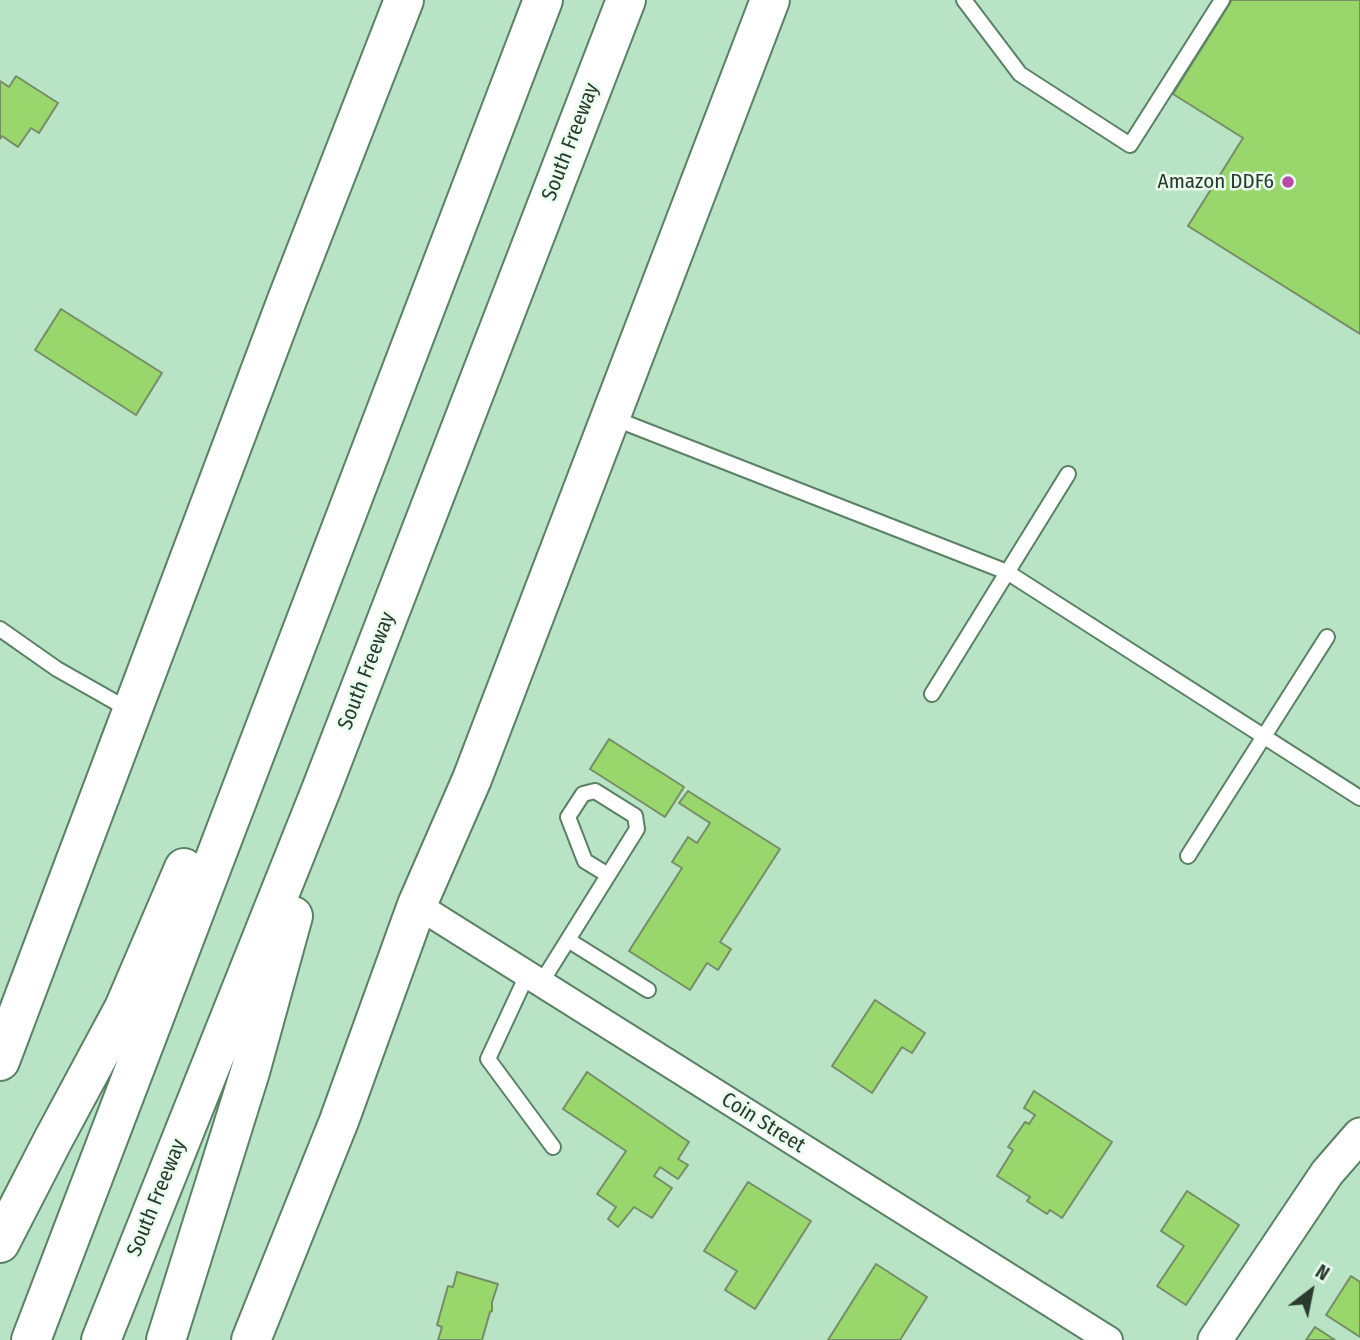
<!DOCTYPE html>
<html>
<head>
<meta charset="utf-8">
<style>
	body { margin:0 }
	#map { position:relative; width:1360px; height:1340px; overflow:hidden; background:#b9e3c5; font-family:"Fira Sans Condensed",sans-serif }
	canvas { display:block }
	.north { position:absolute; left:1276px; top:1256px; width:70px; height:70px; -webkit-text-stroke:5px #e9feef; paint-order:stroke; rotate:32deg; font-size:19px; font-weight:700; line-height:28px; text-align:center; color:#2a3a2e }
	.north::after { content:''; display:block; margin:auto; width:24px; height:32px; background:#2a3a2e; clip-path:polygon(50% 0,100% 100%,50% 72%,0 100%) }
</style>
</head>
<body>
<div id="map">
<canvas width="1360" height="1340"></canvas>
<div class="north">N</div>
</div>
<script>
const ctx = document.querySelector('canvas').getContext('2d');
ctx.lineJoin = 'round';
function fillPath(path, color) {
  ctx.fillStyle = color;
  ctx.fill(path, 'evenodd');
}
function toPath(rows) {
  const path = new Path2D();
  for (const r of rows) {
    path.moveTo(r[0], r[1]);
    for (let i = 2; i < r.length; i += 2) path.lineTo(r[i], r[i + 1]);
  }
  return path;
}
function stroke(path, color, width, dash) {
  ctx.strokeStyle = color;
  ctx.lineWidth = width;
  ctx.lineCap = dash ? 'butt' : 'round';
  ctx.setLineDash(dash || []);
  ctx.stroke(path);
}
function drawText(font, color, halo, rows, align = 'center') {
  ctx.font = font + ' "Fira Sans Condensed",sans-serif';
  ctx.lineWidth = 5;
  ctx.setLineDash([]);
  ctx.textBaseline = 'middle';
  ctx.strokeStyle = halo;
  ctx.fillStyle = color;
  for (const [text, x, y, turn = 0] of rows) {
    ctx.save();
    ctx.translate(x, y);
    ctx.rotate((+turn || 0) * Math.PI / 180);
    ctx.textAlign = isNaN(turn) ? turn : align;
    if (halo) ctx.strokeText(text, 0, 0);
    ctx.fillText(text, 0, 0);
    ctx.restore();
  }
}
const building = toPath([
	[1232,0,1360,0,1360,334,1188,226,1243,138,1173,94,1232,0],
	[16,76,58,103,39,133,31,128,18,147,2,136,0,139,0,81,9,87,16,76],
	[61,309,162,373,136,415,35,350,61,309],
	[609,739,684,787,665,817,590,769,609,739],
	[688,791,780,849,720,942,731,949,718,970,707,963,690,990,629,951,682,868,672,862,688,837,697,843,710,823,679,803,688,791],
	[875,1000,925,1033,912,1053,902,1047,872,1093,832,1066,875,1000],
	[587,1072,689,1142,678,1159,688,1165,678,1179,660,1167,654,1176,672,1188,652,1218,634,1207,618,1227,608,1219,616,1207,597,1194,626,1151,563,1109,587,1072],
	[1034,1091,1112,1142,1062,1218,1050,1210,1047,1214,1027,1201,1030,1197,997,1176,1013,1150,1008,1147,1025,1122,1029,1124,1035,1115,1024,1108,1034,1091],
	[748,1182,811,1221,755,1309,725,1290,737,1271,704,1251,748,1182],
	[1187,1191,1239,1225,1186,1305,1157,1286,1184,1246,1161,1231,1187,1191],
	[876,1264,927,1297,900,1340,828,1340,876,1264],
	[457,1272,498,1284,492,1302,492,1311,490,1312,482,1340,438,1340,442,1327,437,1325,448,1286,453,1287,457,1272],
	[1351,1276,1360,1282,1360,1337,1326,1315,1351,1276],
	[1315,1327,1335,1340,1306,1340,1315,1327]
]);
const service = toPath([
	[964,0,1020,74,1130,145,1222,0],
	[613,418,1007,572,1360,798],
	[0,629,57,669,131,711],
	[932,694,1068,474],
	[1188,856,1327,637],
	[568,940,648,990],
	[527,975,488,1059,553,1147],
	[541,983,637,829,635,816,595,791,583,794,568,817,585,861,608,875]
]);
const minor = toPath([
	[417,905,1109,1340]
]);
const tertiary = toPath([
	[1215,1340,1327,1173,1360,1135]
]);
const secondary = toPath([
	[0,1061,287,300,404,0],
	[251,1340,339,1121,417,905,472,779,770,0]
]);
const motorway = toPath([
	[0,1243,53,1140,124,1008,184,868],
	[31,1340,543,0],
	[101,1340,321,790,626,0],
	[166,1340,250,1072,293,916]
]);
const markers = [
	[1288,182,7,"#b84aa8"]
];
const streetNames = [
	["South Freeway",571,142,-69],
	["South Freeway",367,671,-69],
	["Coin Street",763,1123,32],
	["South Freeway",157,1198,-68]
];
const poiNames = [
	["Amazon DDF6",1274,182]
];
fillPath(building, '#99d66b');
stroke(building, '#768d67', 2);
stroke(service, '#5a8165', 18);
stroke(minor, '#5a8165', 30);
stroke(tertiary, '#5a8165', 37);
stroke(secondary, '#5a8165', 42);
stroke(motorway, '#5a8165', 42);
stroke(service, '#fff', 14);
stroke(minor, '#fff', 26);
stroke(tertiary, '#fff', 33);
stroke(secondary, '#fff', 38);
stroke(motorway, '#fff', 38);
for (const [x, y, r, color] of markers) {
  const dot = new Path2D();
  dot.arc(x, y, r, 0, 2 * Math.PI);
  ctx.fillStyle = color;
  ctx.fill(dot);
  stroke(dot, '#e9feef', 2.5);
}
drawText('21px', '#2a3a2e', '#e9feef', streetNames);
drawText('21px', '#2a3a2e', '#e9feef', poiNames, 'right');
</script>
</body>
</html>
